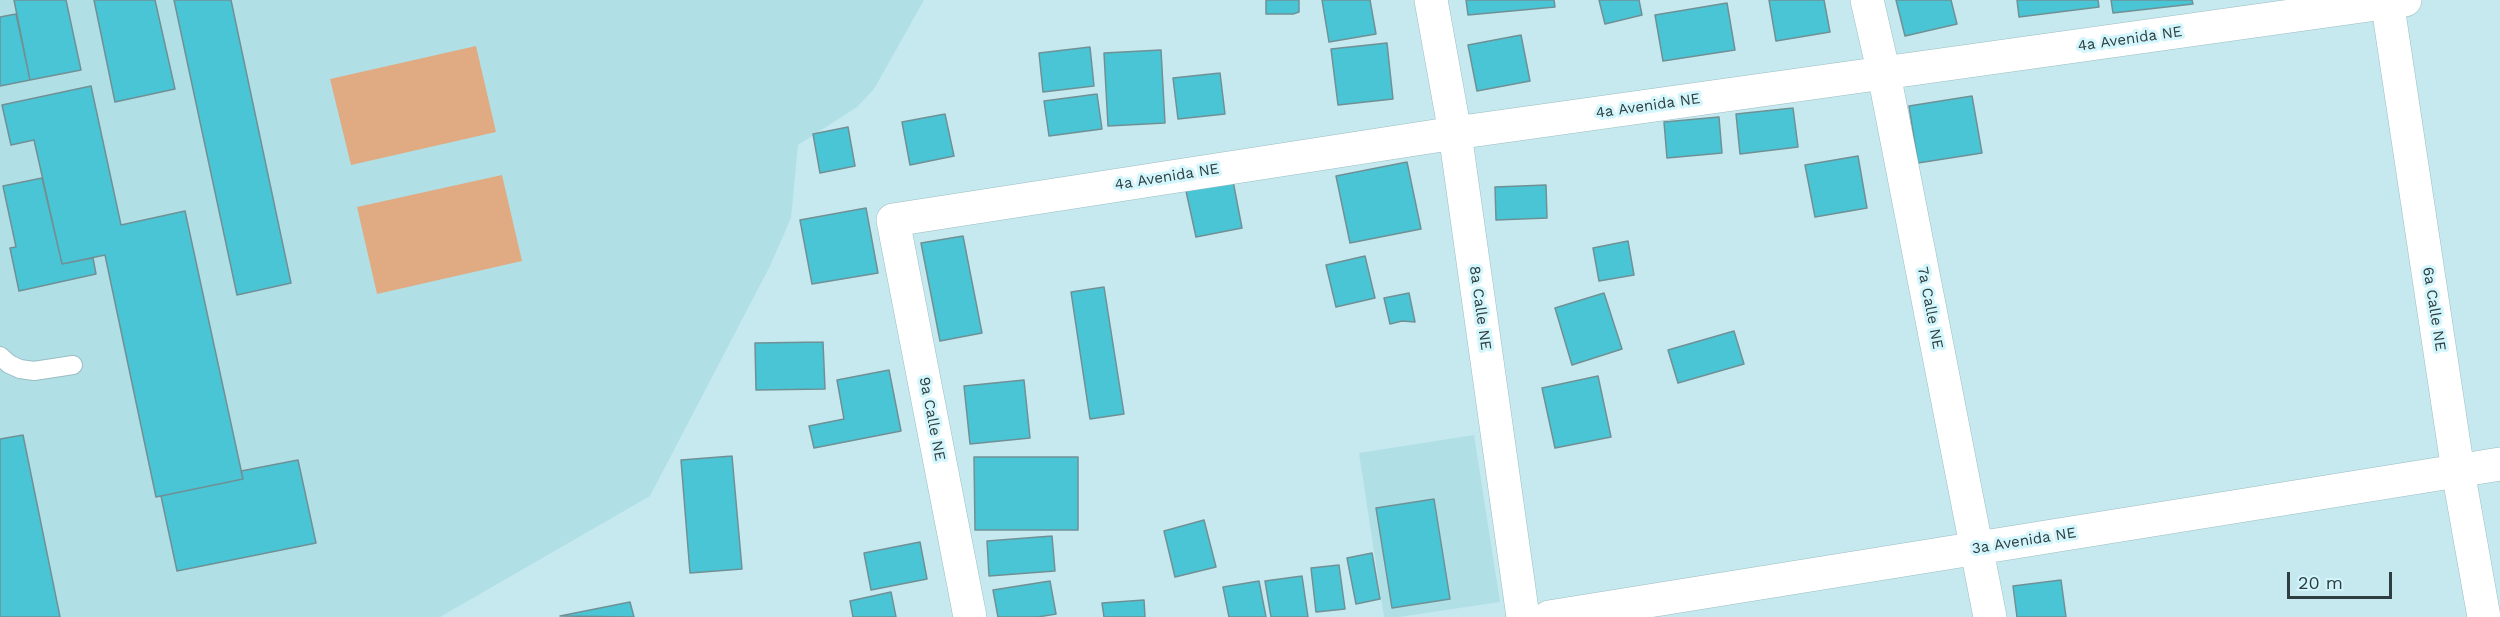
<!DOCTYPE html>
<html>
<head>
<meta charset="utf-8">
<style>
	body { margin:0 }
	#map { position:relative; width:2500px; height:617px; overflow:hidden; background:#c5e9ee; font-family:"Work Sans",sans-serif }
	canvas { display:block }
	.scale { position:absolute; left:2287px; top:572px; width:105px; height:27px; box-sizing:border-box; border:3px solid #2e3d3f; border-top:0; padding-left:8px; font-size:18px; line-height:21px; white-space:nowrap; color:#2e3d3f; -webkit-text-stroke:4px #d2f6fc; paint-order:stroke }
</style>
</head>
<body>
<div id="map">
<canvas width="2500" height="617"></canvas>
<div class="scale">20 m</div>
</div>
<script>
const ctx = document.querySelector('canvas').getContext('2d');
ctx.lineJoin = 'round';
function fillPath(path, color) {
  ctx.fillStyle = color;
  ctx.fill(path, 'evenodd');
}
function toPath(rows) {
  const path = new Path2D();
  for (const r of rows) {
    path.moveTo(r[0], r[1]);
    for (let i = 2; i < r.length; i += 2) path.lineTo(r[i], r[i + 1]);
  }
  return path;
}
function stroke(path, color, width, dash) {
  ctx.strokeStyle = color;
  ctx.lineWidth = width;
  ctx.lineCap = dash ? 'butt' : 'round';
  ctx.setLineDash(dash || []);
  ctx.stroke(path);
}
function drawText(font, color, halo, rows, align = 'center') {
  ctx.font = font + ' "Work Sans",sans-serif';
  ctx.lineWidth = 6;
  ctx.setLineDash([]);
  ctx.textBaseline = 'middle';
  ctx.strokeStyle = halo;
  ctx.fillStyle = color;
  for (const [text, x, y, turn = 0] of rows) {
    ctx.save();
    ctx.translate(x, y);
    ctx.rotate((+turn || 0) * Math.PI / 180);
    ctx.textAlign = isNaN(turn) ? turn : align;
    if (halo) ctx.strokeText(text, 0, 0);
    ctx.fillText(text, 0, 0);
    ctx.restore();
  }
}
const built = toPath([
	[0,0,924,0,874,89,857,107,798,145,791,218,770,266,650,496,440,617,0,617],
	[1474,435,1500,602,1399,617,1384,617,1359,453]
]);
const green = toPath([
	[476,46,496,132,351,165,330,79],
	[502,175,522,261,377,294,357,207]
]);
const building = toPath([
	[14,0,66,0,81,70,30,80,14,0],
	[94,0,155,0,175,89,115,102,94,0],
	[174,0,231,0,291,283,237,295,174,0],
	[1266,0,1299,0,1299,12,1293,14,1266,14,1266,0],
	[1322,0,1370,0,1376,34,1329,42,1322,0],
	[1466,0,1554,0,1555,7,1468,15,1466,0],
	[1599,0,1639,0,1642,15,1605,24,1599,0],
	[1769,0,1824,0,1830,32,1776,41,1769,0],
	[1896,0,1951,0,1957,24,1905,36,1896,0],
	[2017,0,2098,0,2099,7,2019,17,2017,0],
	[2111,0,2192,0,2193,4,2113,13,2111,0],
	[1727,3,1735,50,1663,61,1655,15,1727,3],
	[16,14,30,80,0,86,0,17,16,14],
	[1521,35,1530,81,1477,91,1468,45,1521,35],
	[1387,43,1393,99,1338,105,1331,49,1387,43],
	[1090,47,1094,86,1043,92,1039,53,1090,47],
	[1161,50,1165,123,1108,126,1104,53,1161,50],
	[1220,73,1225,114,1178,119,1173,78,1220,73],
	[91,86,121,225,185,211,243,479,156,497,105,255,62,264,34,140,11,145,2,105,91,86],
	[1097,94,1102,129,1049,136,1044,101,1097,94],
	[1972,96,1982,153,1918,163,1909,106,1972,96],
	[1793,108,1798,147,1740,154,1736,114,1793,108],
	[945,114,954,156,910,165,902,122,945,114],
	[1719,117,1722,153,1667,158,1664,122,1719,117],
	[848,127,855,166,820,173,813,134,848,127],
	[1858,156,1867,208,1815,217,1805,165,1858,156],
	[1407,162,1421,229,1350,243,1336,176,1407,162],
	[42,178,62,264,93,258,96,274,19,291,10,248,16,247,3,186,42,178],
	[1233,181,1242,228,1196,237,1186,191,1233,181],
	[1546,185,1547,218,1496,220,1495,187,1546,185],
	[866,208,878,273,812,284,800,220,866,208],
	[963,236,982,333,940,341,921,243,963,236],
	[1628,241,1634,275,1599,281,1593,248,1628,241],
	[1365,256,1375,298,1336,307,1326,265,1365,256],
	[1104,287,1124,414,1090,419,1071,292,1104,287],
	[1409,293,1415,322,1402,321,1390,324,1384,298,1409,293],
	[1604,293,1622,349,1572,365,1555,308,1604,293],
	[1734,331,1744,364,1678,383,1668,350,1734,331],
	[823,342,825,389,756,390,755,343,823,342],
	[889,370,901,431,814,448,809,426,844,419,837,380,889,370],
	[1598,376,1611,437,1555,448,1542,388,1598,376],
	[1024,380,1030,438,970,444,964,386,1024,380],
	[23,435,60,617,0,617,0,439,23,435],
	[732,456,742,569,690,573,681,460,732,456],
	[974,457,1078,457,1078,530,975,530,974,457],
	[298,460,316,543,177,571,161,496,243,479,241,471,298,460],
	[1434,499,1450,599,1392,608,1376,508,1434,499],
	[1204,520,1216,567,1175,577,1164,531,1204,520],
	[1052,536,1055,571,989,576,987,541,1052,536],
	[920,542,927,579,871,590,864,553,920,542],
	[1372,553,1380,599,1356,604,1347,558,1372,553],
	[1339,565,1345,609,1316,612,1311,568,1339,565],
	[1302,576,1308,617,1271,617,1265,581,1302,576],
	[2061,580,2066,617,2017,617,2013,586,2061,580],
	[1050,581,1056,614,1038,617,998,617,993,590,1050,581],
	[1259,581,1266,617,1229,617,1223,587,1259,581],
	[891,592,896,617,853,617,850,601,891,592],
	[1144,600,1145,617,1104,617,1102,603,1144,600],
	[630,602,634,617,560,616,630,602]
]);
const lane = toPath([
	[0,356,9,364,20,369,34,371,73,365]
]);
const street = toPath([
	[1431,0,1455,133,1523,617],
	[1867,0,1884,74,1990,617],
	[2387,0,2458,471,2484,617],
	[970,617,893,220,1455,133,2405,0],
	[1549,617,2500,464]
]);
const streetNames = [
	["4a Avenida NE",2130,39,-8],
	["4a Avenida NE",1648,106,-8],
	["4a Avenida NE",1167,177,-9],
	["8a Calle NE",1480,308,82],
	["7a Calle NE",1930,308,79],
	["6a Calle NE",2434,309,81],
	["9a Calle NE",932,419,79],
	["3a Avenida NE",2024,541,-9]
];
fillPath(built, '#b1dfe6');
fillPath(green, '#e0ab82');
fillPath(building, '#4ac5d5');
stroke(building, '#6f9196', 1.5);
stroke(lane, '#9abdc2', 20);
stroke(street, '#9abdc2', 34);
stroke(lane, '#fff', 18);
stroke(street, '#fff', 33);
drawText('15px', '#2e3d3f', '#d2f6fc', streetNames);
</script>
</body>
</html>
